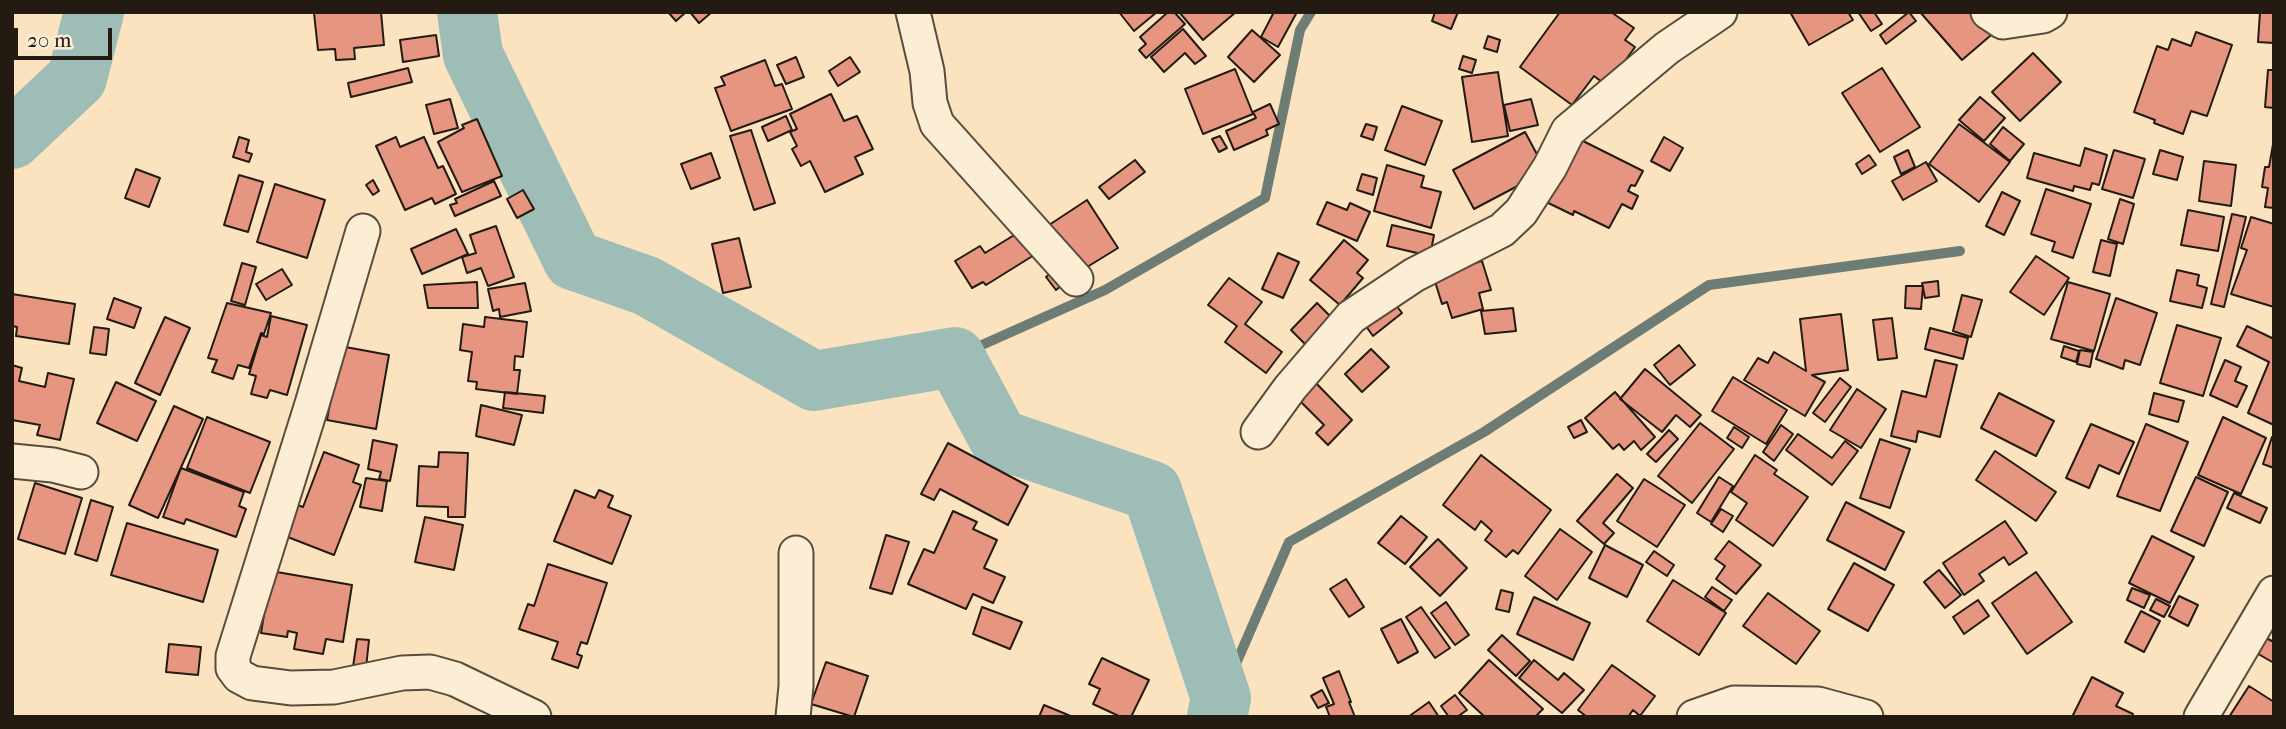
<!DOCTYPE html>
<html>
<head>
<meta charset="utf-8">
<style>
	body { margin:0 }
	#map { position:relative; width:2286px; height:729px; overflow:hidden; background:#fbe3bf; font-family:"IM FELL French Canon",serif }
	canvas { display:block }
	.frame { position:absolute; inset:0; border:14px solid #231a11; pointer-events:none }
	.scale { position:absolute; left:14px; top:28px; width:98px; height:32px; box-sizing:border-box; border:4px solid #231a11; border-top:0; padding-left:9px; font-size:21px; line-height:24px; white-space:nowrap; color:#231a11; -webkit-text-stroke:5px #fcedd5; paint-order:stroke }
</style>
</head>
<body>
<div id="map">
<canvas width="2286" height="729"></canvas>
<div class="frame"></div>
<div class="scale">20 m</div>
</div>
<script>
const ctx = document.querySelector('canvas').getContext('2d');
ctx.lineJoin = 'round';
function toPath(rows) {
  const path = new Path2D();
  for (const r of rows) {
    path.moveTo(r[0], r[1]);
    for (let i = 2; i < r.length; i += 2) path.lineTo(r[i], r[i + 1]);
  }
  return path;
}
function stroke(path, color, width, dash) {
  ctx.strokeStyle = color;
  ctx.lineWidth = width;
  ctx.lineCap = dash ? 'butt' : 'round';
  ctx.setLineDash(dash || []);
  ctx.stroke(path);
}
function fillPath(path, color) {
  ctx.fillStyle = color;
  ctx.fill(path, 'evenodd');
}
const stream = toPath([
	[955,357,1105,290,1265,198,1300,30,1311,12],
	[1221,698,1289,542,1484,432,1709,285,1960,251]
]);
const river = toPath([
	[467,12,473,55,573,260,647,286,814,381,955,357,999,439,1152,491,1221,698,1217,717],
	[12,139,77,78,94,12]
]);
const building = toPath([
	[326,12,381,12,384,45,354,48,355,59,336,60,335,49,318,50,314,13,326,12],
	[668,12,686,12,676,21,668,12],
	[690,12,712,12,699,23,690,12],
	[1119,12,1157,12,1134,31,1119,12],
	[1168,12,1174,12,1185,24,1146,58,1139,50,1146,44,1140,37,1168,12],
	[1179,12,1236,12,1203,40,1179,12],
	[1274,12,1297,12,1278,47,1261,37,1274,12],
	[1435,12,1458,12,1451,29,1432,21,1435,12],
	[1560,12,1611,12,1634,28,1625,40,1635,47,1607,86,1594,76,1572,105,1520,67,1560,12],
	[1790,12,1848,12,1853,20,1809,45,1790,12],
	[1858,12,1874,12,1882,24,1871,31,1858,12],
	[1909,12,1916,21,1886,44,1880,35,1909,12],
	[1920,12,1981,12,1997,30,1962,60,1920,12],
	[2260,12,2274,12,2274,43,2258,42,2260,12],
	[1183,29,1206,56,1195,64,1185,53,1164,72,1151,57,1183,29],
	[1252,30,1280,55,1254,82,1228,57,1252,30],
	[2196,32,2232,45,2207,116,2191,111,2183,134,2154,123,2155,120,2134,112,2157,46,2168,50,2172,39,2191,46,2196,32],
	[436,35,439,56,403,62,400,40,436,35],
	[1488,36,1500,40,1497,52,1484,48,1488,36],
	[2033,53,2061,82,2020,121,1992,92,2033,53],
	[1463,56,1476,60,1472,73,1459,69,1463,56],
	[796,57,804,77,786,84,777,65,796,57],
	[850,57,860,72,838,86,829,71,850,57],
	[765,60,775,86,782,84,792,109,731,131,715,88,725,85,721,77,765,60],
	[408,68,412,82,351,97,348,83,408,68],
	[1882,68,1920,127,1880,152,1842,93,1882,68],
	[1235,69,1253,114,1203,134,1185,89,1235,69],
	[2268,70,2274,70,2274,108,2265,107,2268,70],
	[1498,72,1508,136,1472,142,1462,77,1498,72],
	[831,94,844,121,857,116,873,149,855,157,863,174,825,192,810,161,801,166,792,149,797,146,790,132,797,129,790,114,831,94],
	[1980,97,2005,118,1984,141,1959,120,1980,97],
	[450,99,458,128,434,134,426,105,450,99],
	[1531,99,1538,125,1510,131,1504,105,1531,99],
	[1270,104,1279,124,1266,130,1268,135,1234,150,1226,131,1256,118,1253,112,1270,104],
	[1402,106,1442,121,1425,165,1385,150,1402,106],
	[786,116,792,130,768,141,762,127,786,116],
	[477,119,502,176,462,192,438,142,464,128,462,125,477,119],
	[1366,124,1377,127,1373,140,1361,136,1366,124],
	[1959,124,2010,162,1979,202,1929,164,1959,124],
	[2003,127,2024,144,2010,161,1990,144,2003,127],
	[751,130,775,203,754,210,730,136,751,130],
	[1525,132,1546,171,1474,209,1453,170,1525,132],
	[1220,136,1227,148,1219,152,1212,139,1220,136],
	[239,137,249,140,246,152,252,154,249,162,233,157,239,137],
	[396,137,400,147,424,137,438,168,443,166,456,194,435,204,432,198,405,210,376,146,396,137],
	[1575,137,1643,171,1635,186,1631,185,1628,191,1638,196,1632,209,1622,204,1609,228,1574,211,1573,215,1536,197,1575,137],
	[1664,137,1683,148,1670,171,1651,161,1664,137],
	[2274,139,2274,208,2265,207,2268,188,2262,187,2265,167,2269,167,2274,139],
	[2085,148,2107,155,2099,185,2092,183,2090,190,2074,186,2073,191,2027,178,2034,153,2080,166,2085,148],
	[1908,150,1915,167,1901,174,1894,157,1908,150],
	[2114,150,2145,159,2133,198,2102,189,2114,150],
	[2160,150,2183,157,2177,180,2153,174,2160,150],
	[711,153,720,178,691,189,681,164,711,153],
	[1869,155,1876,165,1862,174,1856,164,1869,155],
	[1135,160,1145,172,1109,199,1099,187,1135,160],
	[2204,161,2236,165,2231,206,2199,201,2204,161],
	[1926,162,1937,181,1903,200,1892,181,1926,162],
	[1387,165,1424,176,1421,187,1441,192,1431,228,1374,211,1387,165],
	[136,169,160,178,149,207,125,198,136,169],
	[1362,174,1377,178,1373,195,1357,190,1362,174],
	[239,175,263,182,248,232,224,225,239,175],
	[373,180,379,191,373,195,366,185,373,180],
	[494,181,501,196,455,216,450,205,457,203,455,199,494,181],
	[275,184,325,200,307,258,257,242,275,184],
	[2046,189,2091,204,2073,258,2052,251,2055,242,2031,234,2046,189],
	[523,190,534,209,517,218,507,199,523,190],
	[2002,192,2020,201,2004,235,1986,226,2002,192],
	[2120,199,2134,204,2123,244,2108,239,2120,199],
	[1087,200,1118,248,1079,272,1049,225,1087,200],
	[1327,202,1347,210,1350,203,1370,212,1357,241,1317,224,1327,202],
	[2188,210,2224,217,2218,251,2181,245,2188,210],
	[2232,214,2246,217,2224,307,2211,304,2232,214],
	[2251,217,2274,224,2274,307,2231,294,2247,250,2241,248,2251,217],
	[1392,225,1434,235,1430,256,1387,246,1392,225],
	[496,226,514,277,488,286,481,268,467,273,462,257,476,253,470,235,496,226],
	[456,229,468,254,422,274,411,249,456,229],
	[1024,229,1039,252,986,285,983,282,972,288,955,261,980,246,985,253,1024,229],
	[739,238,751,287,723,293,712,244,739,238],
	[1344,240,1368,260,1357,273,1363,278,1340,305,1310,280,1344,240],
	[2101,240,2117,244,2110,276,2093,272,2101,240],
	[1278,253,1299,262,1283,298,1262,289,1278,253],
	[2036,256,2069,278,2044,315,2010,292,2036,256],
	[1482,261,1491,290,1479,293,1483,309,1452,318,1447,302,1442,304,1433,275,1482,261],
	[242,263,256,267,245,305,231,301,242,263],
	[1057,268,1067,281,1056,290,1046,277,1057,268],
	[282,269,292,285,266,300,256,284,282,269],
	[2177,270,2199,275,2197,285,2207,288,2202,308,2170,301,2177,270],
	[1229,278,1262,302,1245,324,1282,352,1266,373,1225,342,1237,326,1208,305,1229,278],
	[1938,281,1939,296,1925,298,1922,283,1938,281],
	[477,282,478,308,428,308,424,285,477,282],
	[2068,282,2110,294,2094,351,2051,339,2068,282],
	[525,283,531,311,500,317,499,309,493,311,488,289,525,283],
	[1906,286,1923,286,1921,309,1905,308,1906,286],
	[12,294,75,304,69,344,16,336,17,327,12,326,12,294],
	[1962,295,1982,300,1971,337,1953,331,1962,295],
	[1389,296,1402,313,1373,336,1365,325,1389,296],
	[114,298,141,308,134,328,107,319,114,298],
	[2116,298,2157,313,2140,365,2125,360,2123,369,2096,359,2116,298],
	[227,303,271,313,264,334,261,333,249,368,238,365,233,379,212,372,217,360,208,358,227,303],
	[1317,303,1331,317,1305,344,1291,330,1317,303],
	[1513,308,1516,331,1485,334,1481,311,1513,308],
	[1841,314,1848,370,1812,375,1825,382,1805,416,1744,380,1758,358,1768,363,1774,352,1806,371,1800,319,1841,314],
	[271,316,307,325,287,395,270,390,267,398,251,394,256,376,249,374,261,335,267,337,271,316],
	[165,317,190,328,160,395,135,383,165,317],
	[485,317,527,322,523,357,515,356,514,370,520,370,517,394,476,389,477,382,468,381,472,352,460,350,463,324,484,327,485,317],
	[1892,318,1897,358,1878,360,1873,320,1892,318],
	[2177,325,2221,338,2203,396,2160,383,2177,325],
	[2247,326,2274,339,2274,425,2248,413,2269,362,2237,346,2247,326],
	[94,327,109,329,106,355,90,353,94,327],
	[1930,328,1968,338,1963,359,1925,349,1930,328],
	[1679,345,1695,365,1670,385,1654,365,1679,345],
	[340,346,389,355,376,429,327,420,340,346],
	[2064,346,2079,351,2076,362,2061,357,2064,346],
	[1371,349,1389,367,1362,392,1345,374,1371,349],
	[2080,350,2093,352,2090,367,2077,364,2080,350],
	[1935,360,1957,365,1940,437,1918,431,1916,442,1891,436,1902,391,1926,397,1935,360],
	[2225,360,2241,367,2235,381,2247,386,2237,407,2210,395,2225,360],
	[12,365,22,368,19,381,45,387,48,373,74,379,60,440,37,435,40,425,12,420,12,365],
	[1645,369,1701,415,1690,427,1676,415,1662,432,1620,399,1645,369],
	[1733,377,1787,410,1766,444,1712,411,1733,377],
	[1840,378,1851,387,1825,422,1813,413,1840,378],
	[1313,380,1352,420,1328,445,1316,433,1324,425,1295,396,1313,380],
	[116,382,156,401,137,441,97,423,116,382],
	[1857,389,1886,409,1861,448,1830,430,1857,389],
	[505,392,545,396,543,413,503,408,505,392],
	[1615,392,1655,437,1641,450,1634,441,1624,450,1619,444,1613,449,1585,418,1615,392],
	[1999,393,2054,421,2036,456,1981,428,1999,393],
	[2154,393,2184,401,2178,422,2149,414,2154,393],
	[481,405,522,415,514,445,476,436,481,405],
	[174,406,203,419,158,518,129,505,174,406],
	[207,417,270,442,250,493,187,468,207,417],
	[2223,417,2266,438,2241,494,2198,475,2223,417],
	[1581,420,1587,432,1574,438,1568,427,1581,420],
	[1700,423,1734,449,1692,503,1658,476,1700,423],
	[2091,424,2134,442,2119,474,2099,465,2089,488,2066,478,2091,424],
	[2146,424,2188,442,2160,511,2117,496,2146,424],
	[1781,425,1793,434,1774,461,1763,452,1781,425],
	[1734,427,1749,437,1742,448,1727,438,1734,427],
	[1669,430,1678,439,1656,462,1647,454,1669,430],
	[1798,434,1832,458,1845,441,1858,451,1832,485,1786,450,1798,434],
	[2272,437,2274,437,2274,468,2263,464,2272,437],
	[1880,439,1910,449,1890,508,1860,498,1880,439],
	[373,440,397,445,390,481,379,479,381,472,368,469,373,440],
	[948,443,1028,486,1008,525,940,489,934,500,921,494,948,443],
	[1995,451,2056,492,2036,521,1976,480,1995,451],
	[324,452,359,465,353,482,361,485,334,555,280,534,292,503,303,507,324,452],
	[439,452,468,453,465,517,448,517,448,507,417,506,419,466,438,467,439,452],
	[1481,455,1551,510,1518,554,1513,550,1506,557,1485,540,1492,531,1481,521,1475,530,1443,505,1481,455],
	[1755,455,1777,470,1774,474,1808,497,1773,546,1736,520,1747,503,1731,492,1755,455],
	[181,468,244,492,239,506,246,509,236,537,186,519,184,524,163,517,181,468],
	[1617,474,1633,488,1603,523,1614,533,1604,544,1577,521,1617,474],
	[1719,477,1733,486,1711,522,1697,513,1719,477],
	[2196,477,2228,492,2204,546,2171,531,2196,477],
	[366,478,387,481,382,511,360,507,366,478],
	[1644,479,1685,505,1657,547,1617,521,1644,479],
	[35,483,82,498,65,554,18,539,35,483],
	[575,490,595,498,599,490,613,496,608,507,631,516,612,564,554,541,575,490],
	[2234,493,2267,508,2260,523,2227,508,2234,493],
	[91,500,113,507,97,561,75,554,91,500],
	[1846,502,1904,532,1885,570,1827,540,1846,502],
	[1721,509,1733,516,1723,532,1711,524,1721,509],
	[953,511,977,522,973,529,997,540,984,568,1005,577,993,603,973,594,966,609,908,584,924,549,934,553,953,511],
	[1401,516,1427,537,1405,564,1378,543,1401,516],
	[425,517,463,525,454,570,415,562,425,517],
	[2005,521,2027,553,2009,565,2004,557,1979,574,1984,581,1964,595,1943,563,2005,521],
	[127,523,218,550,203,602,111,575,127,523],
	[1560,529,1592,552,1557,600,1525,576,1560,529],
	[886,535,909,542,892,594,870,588,886,535],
	[2152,536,2194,557,2170,603,2129,583,2152,536],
	[1438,539,1467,568,1440,596,1410,567,1438,539],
	[1729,541,1761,565,1736,594,1716,579,1725,566,1715,559,1729,541],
	[1605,545,1643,565,1627,597,1589,578,1605,545],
	[1654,551,1674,565,1667,576,1646,562,1654,551],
	[1854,563,1894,585,1868,631,1828,609,1854,563],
	[548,564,607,583,587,644,581,642,577,654,582,656,578,668,552,659,558,642,519,629,528,604,534,606,548,564],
	[1939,570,1961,595,1945,608,1924,582,1939,570],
	[271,571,352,585,343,642,326,639,323,654,294,649,297,633,288,631,287,637,261,633,271,571],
	[2036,572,2072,622,2027,654,1992,603,2036,572],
	[1346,579,1364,607,1349,617,1330,589,1346,579],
	[1673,580,1726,613,1699,655,1647,621,1673,580],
	[1712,587,1732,600,1724,611,1705,597,1712,587],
	[2132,588,2150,595,2144,608,2127,600,2132,588],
	[1501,590,1513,593,1509,612,1496,609,1501,590],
	[1768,593,1820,631,1796,664,1743,626,1768,593],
	[2179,596,2198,605,2188,626,2169,616,2179,596],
	[1534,597,1590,623,1573,660,1517,634,1534,597],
	[2156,599,2170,606,2164,617,2150,610,2156,599],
	[1978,600,1989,616,1964,634,1953,617,1978,600],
	[1446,602,1469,635,1455,645,1431,613,1446,602],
	[982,607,1022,622,1010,649,973,634,982,607],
	[1421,607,1450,648,1435,658,1406,617,1421,607],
	[2141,611,2160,621,2144,652,2125,642,2141,611],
	[1401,619,1418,652,1398,663,1381,629,1401,619],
	[2254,632,2274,642,2274,663,2246,647,2254,632],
	[1502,635,1530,661,1516,676,1488,650,1502,635],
	[357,639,369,640,366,668,353,667,357,639],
	[169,644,201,647,198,675,166,672,169,644],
	[1102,658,1149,680,1131,717,1121,717,1093,704,1100,689,1089,684,1102,658],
	[1489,660,1543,709,1535,717,1485,717,1459,693,1489,660],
	[1534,660,1558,680,1564,673,1584,690,1562,713,1519,678,1534,660],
	[826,662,868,676,854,717,811,704,826,662],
	[1612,665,1655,696,1640,716,1633,710,1628,717,1587,717,1578,710,1612,665],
	[1339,671,1351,702,1349,702,1355,717,1330,717,1326,707,1334,704,1323,678,1339,671],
	[2092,677,2123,693,2116,706,2133,714,2132,717,2072,717,2092,677],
	[2249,686,2274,702,2274,717,2229,717,2249,686],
	[1322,690,1329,703,1318,708,1311,696,1322,690],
	[1455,695,1467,710,1457,717,1449,717,1441,706,1455,695],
	[1429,702,1439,717,1408,717,1429,702],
	[1044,705,1073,717,1039,717,1044,705]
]);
const minor = toPath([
	[913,12,927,71,930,103,937,124,1076,279],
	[1988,12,2003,22,2043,16,2050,12],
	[363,231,312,404,233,656,233,668,239,676,252,683,291,688,334,687,402,673,430,672,455,679,534,717],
	[1258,432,1290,388,1351,317,1414,275,1502,230,1521,212,1550,167,1568,131,1667,48,1720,12],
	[12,461,53,465,81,472],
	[793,717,796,686,796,553],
	[1694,717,1734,703,1818,704,1866,717],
	[2201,717,2274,593]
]);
stroke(stream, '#6d7c75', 10);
stroke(river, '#9fbdb7', 60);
fillPath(building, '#e59580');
stroke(building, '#231a11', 2);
stroke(minor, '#594c3c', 37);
stroke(minor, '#fcedd5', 33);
</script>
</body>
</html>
